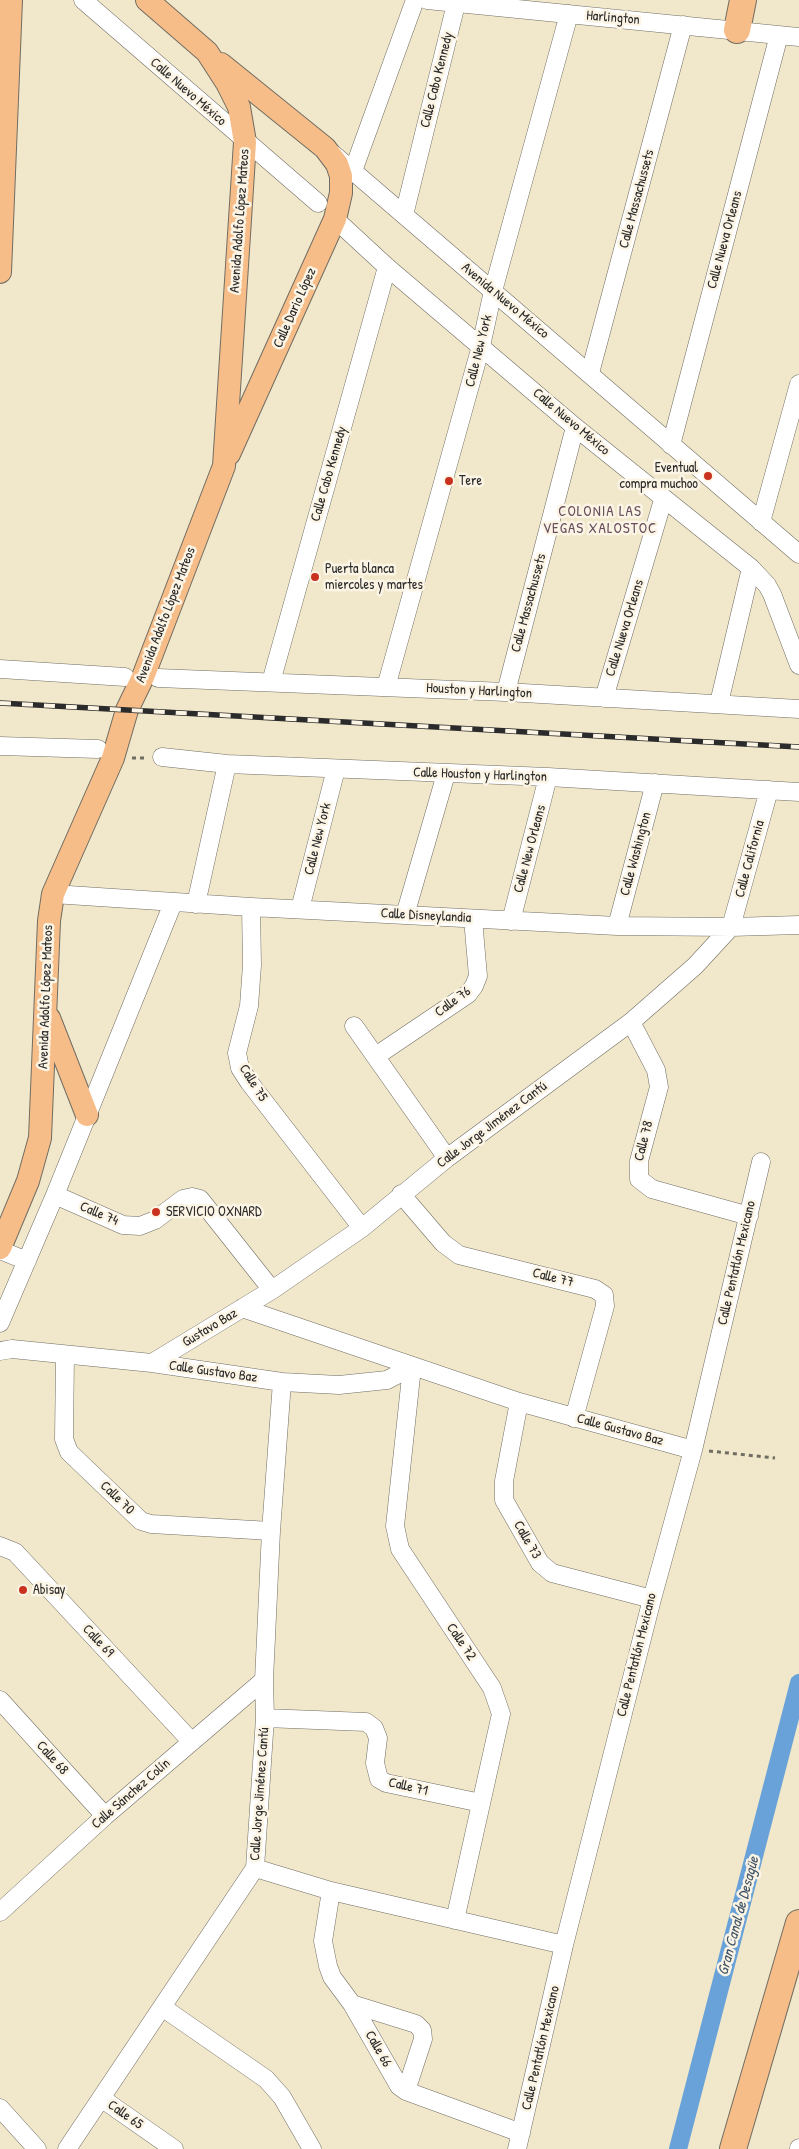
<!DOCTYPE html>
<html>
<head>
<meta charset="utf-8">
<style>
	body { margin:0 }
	canvas { display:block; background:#f1e7ca }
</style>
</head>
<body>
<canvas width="799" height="2149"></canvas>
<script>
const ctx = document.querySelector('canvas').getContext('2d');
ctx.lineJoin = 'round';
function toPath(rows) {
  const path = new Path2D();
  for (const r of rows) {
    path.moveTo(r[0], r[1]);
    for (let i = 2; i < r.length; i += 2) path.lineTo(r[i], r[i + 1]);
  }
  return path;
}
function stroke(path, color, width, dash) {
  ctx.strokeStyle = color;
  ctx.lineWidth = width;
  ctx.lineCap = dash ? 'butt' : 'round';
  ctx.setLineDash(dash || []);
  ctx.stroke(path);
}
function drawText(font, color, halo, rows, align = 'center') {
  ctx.font = font + ' "Patrick Hand",sans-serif';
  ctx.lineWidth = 5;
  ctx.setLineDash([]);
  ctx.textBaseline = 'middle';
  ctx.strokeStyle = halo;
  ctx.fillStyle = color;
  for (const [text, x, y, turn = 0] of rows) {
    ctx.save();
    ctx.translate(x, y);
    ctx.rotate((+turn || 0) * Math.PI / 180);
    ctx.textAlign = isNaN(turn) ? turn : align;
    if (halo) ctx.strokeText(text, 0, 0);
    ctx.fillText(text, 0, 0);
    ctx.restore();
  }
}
const canal = toPath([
	[678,2149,799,1683]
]);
const path = toPath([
	[132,758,146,758],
	[709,1451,775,1458]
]);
const minor = toPath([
	[83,0,318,203],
	[427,0,799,37],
	[333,154,799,554],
	[353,171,415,0],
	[404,215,456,4],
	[335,219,387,267,575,427,751,568,767,585,772,594,799,665],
	[590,373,683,25],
	[671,445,779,35],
	[761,522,799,384],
	[0,669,125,677],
	[158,678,506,692,799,709],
	[271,682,387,267],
	[386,687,481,346,493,291,569,14],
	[506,692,575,427],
	[604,698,663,500],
	[719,703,751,568],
	[0,746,98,749],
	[162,757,227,764,548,777,799,792],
	[53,894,251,907,617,926,731,927,799,925],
	[196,904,227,764],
	[251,907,252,965,249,1006,237,1053,240,1068,249,1082,362,1228],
	[300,909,336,769],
	[405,915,446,774],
	[511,921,548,777],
	[617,926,655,783],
	[631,1022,656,1070,659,1087,639,1161,639,1179,652,1189,749,1216],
	[354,1026,447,1158],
	[376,1056,468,994,474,986,478,976,473,919],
	[401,1194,443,1243,459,1255,595,1289,604,1295,605,1306,574,1418],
	[55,1195,123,1225,140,1226,155,1220,183,1199,192,1197,200,1199,272,1290],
	[0,1250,27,1261],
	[242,1308,519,1402,693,1450],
	[0,1323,55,1195,173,903],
	[0,1351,12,1349,152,1363,282,1382,339,1385,387,1380,412,1367],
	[65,1356,64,1439,69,1452,141,1521,151,1524,271,1531],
	[152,1363,272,1290,362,1228,447,1158,631,1022,695,966,731,927,769,790],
	[412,1367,395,1526,400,1549,492,1688,501,1714,455,1920],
	[519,1402,504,1481,504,1500,540,1563,552,1573,652,1599],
	[0,1546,15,1552,191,1741],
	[0,1700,105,1816],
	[265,1718,366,1722,374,1728,378,1738,375,1763,379,1779,386,1783,481,1803],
	[255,1868,331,1891,564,1945],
	[331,1891,323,1941,328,1966,332,1977,352,2004,399,2086,406,2091,521,2133],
	[0,1912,105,1816,264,1680],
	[352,2004,416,2024,422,2030,423,2039,406,2091],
	[162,2007,266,2079,282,2097,312,2149],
	[101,2098,174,2149],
	[0,2108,37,2149],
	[67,2149,255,1868,265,1718,264,1680,271,1531,282,1382],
	[517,2149,564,1945,652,1599,693,1450,761,1162],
	[799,2149,799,2148]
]);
const major = toPath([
	[221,64,325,148,337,164,341,176,341,193,335,219,229,454],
	[0,272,11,0],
	[49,1018,87,1115],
	[0,1248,28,1181,40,1138,49,921,53,894,113,758,127,710,143,677,224,466,245,142,239,107,227,83,207,52,147,0]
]);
const highway = toPath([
	[737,30,743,0],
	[733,2149,799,1923]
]);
const rail = toPath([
	[0,703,799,747]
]);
const markers = [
	[708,476,5,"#c8321e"],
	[449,481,5,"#c8321e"],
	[315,577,5,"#c8321e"],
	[156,1212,5,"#c8321e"],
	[23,1590,5,"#c8321e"]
];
const streetNames = [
	["Harlington",613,18,5],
	["Calle Cabo Kennedy",437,80,-76],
	["Calle Nuevo México",188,92,41],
	["Calle Massachussets",637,199,-75],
	["Avenida Adolfo López Mateos",240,221,-86],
	["Calle Nueva Orleans",725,240,-75],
	["Avenida Nuevo México",505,301,40],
	["Calle Dario López",295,308,-66],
	["Calle New York",479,351,-76],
	["Calle Nuevo México",571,422,40],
	["Calle Cabo Kennedy",329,474,-74],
	["Calle Massachussets",529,603,-75],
	["Avenida Adolfo López Mateos",166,615,-69],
	["Calle Nueva Orleans",625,628,-73],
	["Houston y Harlington",479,691,3],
	["Calle Houston y Harlington",480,775,2],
	["Calle New York",318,839,-76],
	["Calle New Orleans",530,849,-75],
	["Calle Washington",636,854,-75],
	["Calle California",750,859,-75],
	["Calle Disneylandia",426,916,3],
	["Avenida Adolfo López Mateos",46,997,-88],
	["Calle 76",453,1002,-37],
	["Calle 75",253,1083,58],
	["Calle Jorge Jiménez Cantú",492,1125,-37],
	["Calle 78",644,1141,-76],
	["Calle 74",99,1214,23],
	["Calle Pentatlón Mexicano",737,1263,-77],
	["Calle 77",553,1278,14],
	["Gustavo Baz",210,1328,-31],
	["Calle Gustavo Baz",213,1372,8],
	["Calle Gustavo Baz",620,1430,15],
	["Calle 70",117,1498,44],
	["Calle 73",527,1540,60],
	["Calle 69",98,1641,47],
	["Calle 72",461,1642,56],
	["Calle Pentatlón Mexicano",637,1655,-76],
	["Calle 68",52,1758,48],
	["Calle 71",408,1787,13],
	["Calle Sánchez Colín",131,1794,-41],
	["Calle Jorge Jiménez Cantú",260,1794,-86],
	["Calle Pentatlón Mexicano",541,2048,-77],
	["Calle 66",378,2049,60],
	["Calle 65",125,2115,35]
];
const poiNames = [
	["Eventual",698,468,"right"],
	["compra muchoo",698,484,"right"],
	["Tere",459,481],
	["Puerta blanca",325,569],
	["miercoles y martes",325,585],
	["SERVICIO OXNARD",166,1212],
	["Abisay",33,1590]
];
const neighbourhoodNames = [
	["COLONIA LAS",600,512],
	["VEGAS XALOSTOC",600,529]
];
const waterNames = [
	["Gran Canal de Desagüe",739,1916,-75]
];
stroke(canal, '#69a2d8', 18);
stroke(minor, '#706d63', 19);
stroke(major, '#706d63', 24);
stroke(highway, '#706d63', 28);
stroke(path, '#706d63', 3, [4, 4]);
stroke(minor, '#fff', 18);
stroke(major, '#f7bd88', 22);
stroke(highway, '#f7bd88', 26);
stroke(rail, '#2b2b2b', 5.5);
stroke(rail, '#fcf5e5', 4, [11]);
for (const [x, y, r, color] of markers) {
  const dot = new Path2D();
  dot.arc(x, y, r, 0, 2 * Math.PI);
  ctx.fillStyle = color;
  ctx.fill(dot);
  stroke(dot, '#fcf5e5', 2);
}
drawText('14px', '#2b2b2b', '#fcf5e5', streetNames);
drawText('14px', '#2b2b2b', '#fcf5e5', poiNames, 'left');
ctx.letterSpacing = '1px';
drawText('15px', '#694f5d', '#fcf5e5', neighbourhoodNames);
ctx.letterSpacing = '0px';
drawText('italic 15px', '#415568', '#fcf5e5', waterNames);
</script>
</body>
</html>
